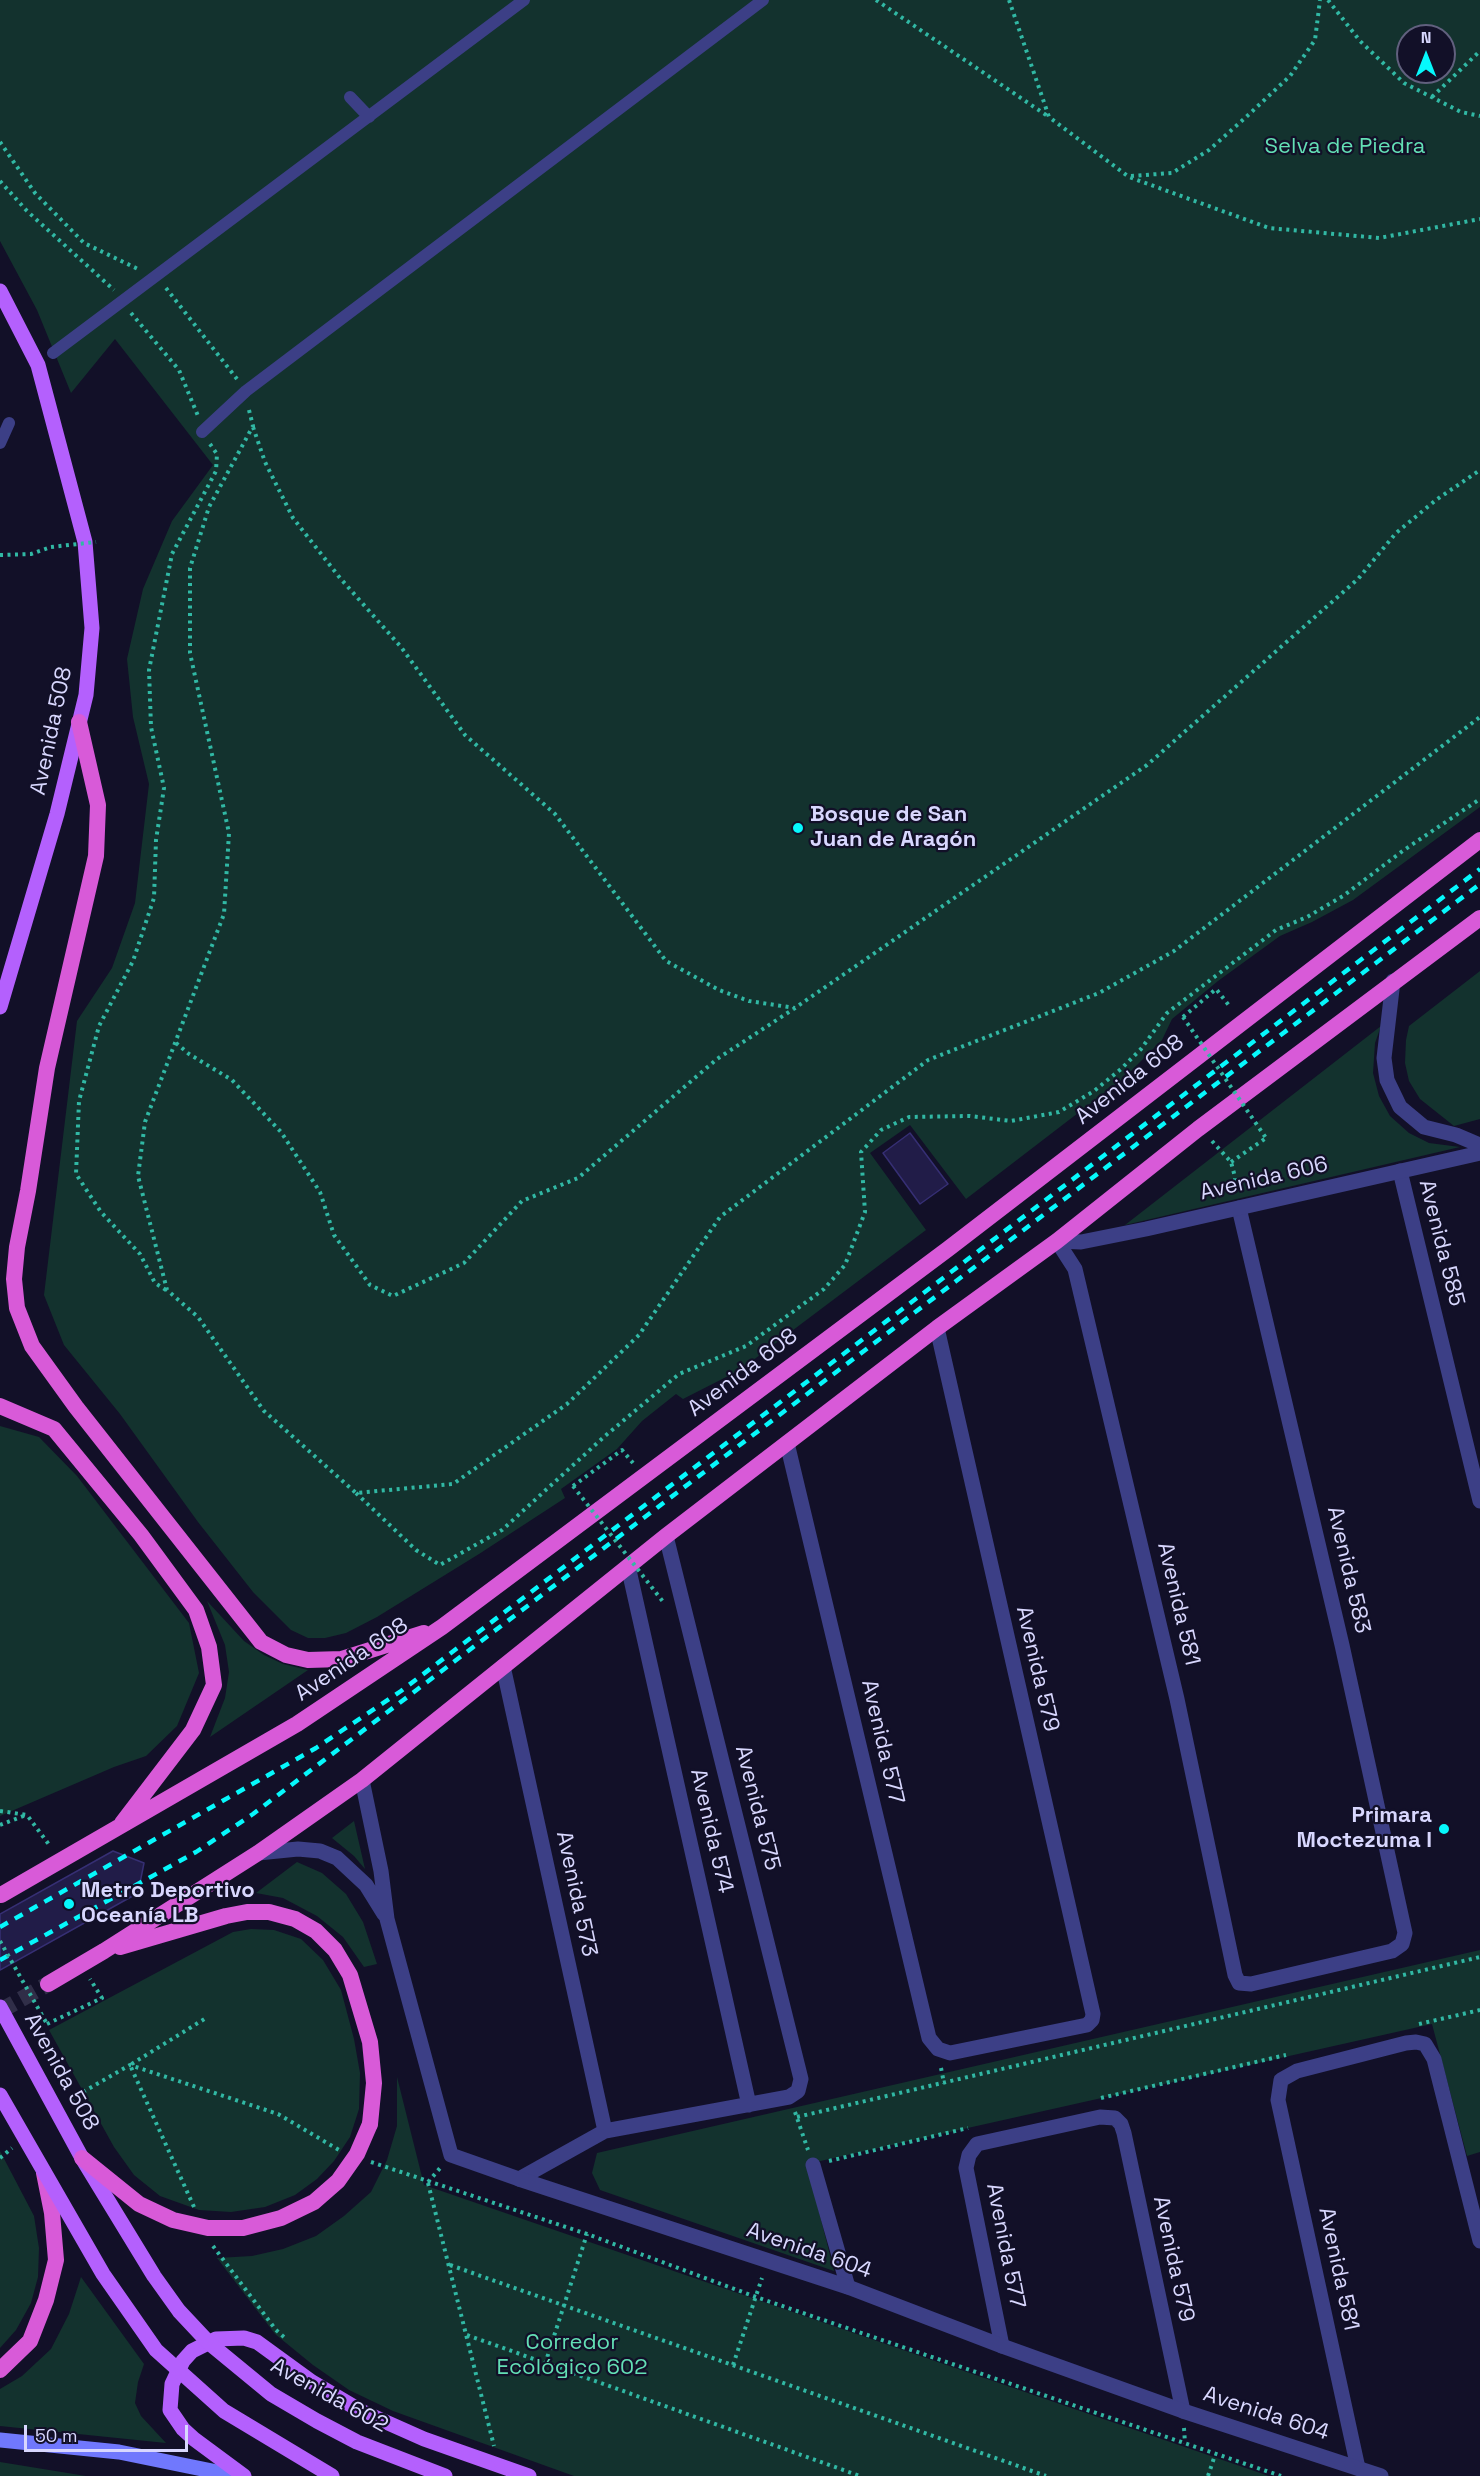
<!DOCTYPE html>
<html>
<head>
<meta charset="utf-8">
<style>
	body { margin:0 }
	#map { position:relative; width:1480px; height:2476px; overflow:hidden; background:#121028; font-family:"Space Grotesk",sans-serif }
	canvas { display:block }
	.north { position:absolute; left:1396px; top:24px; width:60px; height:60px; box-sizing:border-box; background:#121028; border:2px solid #61607e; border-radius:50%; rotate:0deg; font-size:16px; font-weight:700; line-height:24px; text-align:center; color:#d8d7fe }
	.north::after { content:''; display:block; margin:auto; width:21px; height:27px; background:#06f8fc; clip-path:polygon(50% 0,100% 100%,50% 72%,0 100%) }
	.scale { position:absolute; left:24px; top:2425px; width:164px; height:27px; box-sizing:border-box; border:3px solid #d8d7fe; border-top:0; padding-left:8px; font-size:18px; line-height:21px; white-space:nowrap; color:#d8d7fe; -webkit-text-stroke:4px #121028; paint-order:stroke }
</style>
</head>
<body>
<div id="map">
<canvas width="1480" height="2476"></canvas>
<div class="north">N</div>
<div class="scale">50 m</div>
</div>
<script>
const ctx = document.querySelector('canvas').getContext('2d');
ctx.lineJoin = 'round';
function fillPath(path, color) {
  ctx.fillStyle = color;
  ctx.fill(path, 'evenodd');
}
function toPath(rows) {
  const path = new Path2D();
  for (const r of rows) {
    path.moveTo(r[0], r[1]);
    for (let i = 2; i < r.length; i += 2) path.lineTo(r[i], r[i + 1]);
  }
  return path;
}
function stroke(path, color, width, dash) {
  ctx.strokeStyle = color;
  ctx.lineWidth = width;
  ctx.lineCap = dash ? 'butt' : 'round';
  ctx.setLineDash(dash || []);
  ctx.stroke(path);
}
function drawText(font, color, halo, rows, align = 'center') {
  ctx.font = font + ' "Space Grotesk",sans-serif';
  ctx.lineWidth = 4.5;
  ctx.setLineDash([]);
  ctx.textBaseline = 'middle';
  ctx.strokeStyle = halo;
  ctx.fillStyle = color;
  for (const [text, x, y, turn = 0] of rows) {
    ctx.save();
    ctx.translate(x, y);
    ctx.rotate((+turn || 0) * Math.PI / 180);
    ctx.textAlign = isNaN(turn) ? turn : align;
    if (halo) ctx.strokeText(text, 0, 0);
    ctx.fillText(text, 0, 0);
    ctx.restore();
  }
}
const green = toPath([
	[0,0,1480,0,1480,807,1353,900,1312,922,1280,936,1218,981,1172,1019,1162,1040,1125,1077,966,1199,910,1125,870,1153,926,1230,740,1370,683,1399,676,1394,642,1421,617,1449,561,1489,565,1498,479,1554,377,1617,346,1633,325,1638,308,1638,291,1630,253,1592,198,1522,120,1414,64,1345,44,1295,77,1021,112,968,135,903,149,784,133,717,127,659,143,589,172,521,213,465,115,339,71,393,37,310,0,241],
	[1408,36,1444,36,1444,72,1408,72],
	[1480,971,1480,1119,1454,1126,1420,1099,1409,1081,1405,1063,1406,1040,1409,1026],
	[1381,1026,1375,1043,1373,1073,1379,1096,1390,1116,1409,1133,1429,1143,1460,1147,1125,1225],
	[0,1426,39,1437,77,1476,189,1623,199,1673,177,1726,146,1756,114,1767,0,1816],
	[207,1601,244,1641,264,1655,283,1664,308,1670,210,1737,225,1698,229,1672,225,1645],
	[354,1821,365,1869,354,1856,332,1838],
	[297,1862,322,1873,346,1894,363,1922,377,1964,364,1967,343,1937,317,1916,283,1898,256,1893],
	[251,1929,274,1930,301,1939,323,1960,341,1990,354,2039,360,2073,359,2109,350,2137,334,2161,317,2179,295,2195,265,2207,231,2212,199,2210,160,2196,134,2175,114,2147,49,2030,233,1932],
	[1480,1950,1480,2152,1467,2156,1432,2024,807,2164,834,2271,600,2190,592,2173,597,2153],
	[397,2077,424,2185,1269,2476,574,2476,393,2411,349,2390,313,2365,275,2334,217,2258,252,2256,283,2249,316,2236,344,2216,371,2192,387,2160,397,2126],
	[0,2151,34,2216,39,2248,38,2277,31,2303,16,2330,0,2348],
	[81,2277,144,2364,138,2382,135,2403,141,2416,166,2443,0,2426,0,2389,22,2376,51,2349,69,2314],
	[0,2462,86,2476,0,2476]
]);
const building = toPath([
	[910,1133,948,1184,920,1204,883,1153,910,1133],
	[113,1851,144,1863,138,1893,0,1970,0,1914,113,1851]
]);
const trunkTunnel = toPath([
	[0,2011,48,1984]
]);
const path = toPath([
	[876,0,1049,117],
	[1009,0,1049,117,1129,177,1269,228,1379,238,1480,219],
	[1328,0,1360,41,1404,83,1461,112,1480,116],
	[1432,97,1480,51],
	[0,142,35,193,84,243,138,269],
	[1131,176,1172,173,1209,150,1244,119,1290,76,1315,40,1320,0],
	[0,181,27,211,114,290],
	[166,288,237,379],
	[131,313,179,370,198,416],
	[249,410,253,426,209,507,190,568,190,653,229,833,224,914,145,1122,138,1176,167,1290,198,1317,264,1411,356,1493,453,1484,567,1404,639,1335,720,1217,928,1060,1099,993,1174,951,1480,717],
	[253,427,265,462,293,518,340,578,401,647,465,735,555,814,666,961,719,990,749,1001,795,1008],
	[0,555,31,554,51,547],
	[1183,1017,1216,989,1231,1008],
	[176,1043,189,1054,232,1080,281,1132,320,1192,334,1235,370,1285,393,1296,464,1263,522,1201,578,1178,717,1059,795,1008,1147,765,1358,579,1396,533,1436,500,1480,470],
	[1212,1141,1231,1162,1235,1177,1235,1191],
	[1231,1162,1266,1138],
	[166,1290,155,1283,140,1254,101,1212,76,1174,79,1101,99,1026,133,961,154,898,156,840,164,788,151,727,149,670,172,554,216,471,217,454,210,444],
	[573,1486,622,1450,633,1463],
	[356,1493,416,1550,440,1565,502,1530,605,1436,679,1374,746,1346,824,1289,845,1265,865,1212,861,1152,881,1130,909,1117,970,1116,1011,1121,1059,1112,1094,1091,1121,1069,1141,1049,1167,1013,1276,930,1307,917,1343,896,1404,850,1480,799],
	[0,1811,27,1815,50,1846],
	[0,1825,26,1815],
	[47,2024,102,1998,90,1979],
	[1419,2024,1480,2010],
	[941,2068,944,2083],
	[1101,2098,1286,2055],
	[71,2101,83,2092,130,2065,278,2114,339,2150],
	[795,2112,808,2150],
	[797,2117,1480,1957],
	[0,2158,12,2148],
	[829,2161,968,2128],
	[371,2162,587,2234,756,2297,1281,2476],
	[428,2182,441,2167],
	[428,2183,494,2446],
	[194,2207,130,2065,206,2018],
	[213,2246,276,2330,284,2337],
	[450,2265,1046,2476],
	[467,2335,860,2476],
	[545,2364,587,2234],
	[733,2365,762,2278],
	[1184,2428,1185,2443],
	[1208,2476,1215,2455]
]);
const service = toPath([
	[350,97,369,117],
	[53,353,524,0],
	[202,432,246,391,763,0],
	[0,443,9,423]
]);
const minor = toPath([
	[1400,1171,1480,1501],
	[1057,1241,1075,1269,1177,1699,1235,1975,1239,1983,1251,1984,1392,1951,1402,1944,1405,1933,1342,1645,1239,1208],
	[787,1443,929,2038,938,2049,950,2053,1087,2025,1092,2020,1093,2014,937,1328],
	[628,1566,749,2105],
	[503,1666,605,2131],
	[813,2165,848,2287],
	[519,2179,605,2131,789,2097,798,2091,801,2079,666,1536],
	[1002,2346,966,2168,969,2155,977,2144,1100,2117,1115,2118,1121,2124,1124,2133,1183,2411],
	[1358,2468,1278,2100,1281,2080,1297,2071,1406,2043,1416,2042,1425,2044,1434,2059,1480,2241]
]);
const tertiary = toPath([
	[1393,981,1384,1058,1387,1080,1400,1107,1424,1127,1456,1135,1480,1145],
	[1057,1241,1081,1242,1146,1229,1480,1153],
	[362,1780,381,1871,387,1919,451,2155,519,2179,848,2287,1002,2346,1183,2411,1381,2476],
	[258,1853,298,1849,320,1851,337,1858,366,1885,384,1914]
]);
const secondary = toPath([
	[0,2440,119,2452,237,2476]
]);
const primary = toPath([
	[0,291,38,365,85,542,92,628,86,695,57,814,0,1007],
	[244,2476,194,2439,183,2429,170,2410,172,2384,183,2361,192,2351,216,2339,244,2338,257,2342,312,2382,361,2411,424,2439,529,2476]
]);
const trunk = toPath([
	[79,722,98,805,96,856,47,1068,28,1191,17,1247,14,1279,17,1308,32,1346,76,1407,261,1642,286,1655,308,1660,342,1659,424,1633],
	[0,1406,54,1429,141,1535,196,1610,209,1647,214,1685,193,1730,122,1823],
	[1,1895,297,1724,442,1627,948,1249,1480,840],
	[120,1947,226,1916,247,1912,269,1912,295,1919,316,1931,335,1950,350,1975,370,2042,374,2083,370,2124],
	[48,1984,104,1951,258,1853,362,1780,666,1536,937,1328,1057,1241,1198,1129,1480,918],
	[0,2370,30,2341,46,2300,56,2260,52,2213,44,2173]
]);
const rail = toPath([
	[0,1927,316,1748,401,1691,1480,869],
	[0,1960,196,1852,253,1814,1480,884]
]);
const pathBridge = toPath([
	[51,547,96,542],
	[1183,1017,1266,1138],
	[573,1486,664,1603],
	[0,1941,47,2024]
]);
const primaryBridge = toPath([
	[0,2007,82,2158,154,2276,179,2311,209,2343,271,2394,317,2421,357,2442,445,2476],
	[0,2095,103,2274,156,2350,224,2411,332,2476]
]);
const trunkBridge = toPath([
	[82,2158,139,2204,173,2220,208,2228,243,2228,281,2218,314,2202,338,2181,357,2154,370,2124]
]);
const markers = [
	[798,828,6,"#06f8fc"],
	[1444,1829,6,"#06f8fc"],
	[69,1904,6,"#06f8fc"]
];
const parkNames = [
	["Selva de Piedra",1345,147],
	["Corredor",572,2343],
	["Ecológico 602",572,2368]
];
const streetNames = [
	["Avenida 508",52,731,-78],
	["Avenida 608",1130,1080,-38],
	["Avenida 606",1264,1179,-13],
	["Avenida 585",1441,1243,76],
	["Avenida 608",743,1373,-37],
	["Avenida 583",1348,1570,77],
	["Avenida 581",1178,1604,77],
	["Avenida 608",352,1660,-34],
	["Avenida 579",1037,1669,77],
	["Avenida 577",882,1742,77],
	["Avenida 575",757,1808,76],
	["Avenida 574",711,1831,77],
	["Avenida 573",576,1894,78],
	["Avenida 508",61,2072,61],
	["Avenida 577",1005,2246,79],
	["Avenida 604",809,2251,19],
	["Avenida 579",1173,2259,78],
	["Avenida 581",1338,2269,78],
	["Avenida 602",329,2396,29],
	["Avenida 604",1266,2414,18]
];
const poiNames = [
	["Bosque de San",810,815],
	["Juan de Aragón",810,840],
	["Primara",1432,1816,"right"],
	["Moctezuma I",1432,1841,"right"],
	["Metro Deportivo",81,1891],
	["Oceanía LB",81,1916]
];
fillPath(green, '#13322e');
fillPath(building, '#211c48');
stroke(building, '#362f74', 1.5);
stroke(trunkTunnel, '#302e48', 16, [16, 8]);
stroke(path, '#31b8a4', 4, [3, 4.5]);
stroke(service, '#3c3f86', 12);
stroke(minor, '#3c3f86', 15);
stroke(tertiary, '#3c3f86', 15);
stroke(secondary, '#7078fd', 15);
stroke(primary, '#b460fd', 15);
stroke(trunk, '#d85ad8', 16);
stroke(rail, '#06f8fc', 4.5, [9, 8]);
stroke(pathBridge, '#31b8a4', 4, [3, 4.5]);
stroke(primaryBridge, '#b460fd', 15);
stroke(trunkBridge, '#d85ad8', 16);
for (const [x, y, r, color] of markers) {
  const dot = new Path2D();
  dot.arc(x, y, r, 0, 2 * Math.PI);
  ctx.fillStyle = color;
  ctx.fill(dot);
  stroke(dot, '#121028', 2);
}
drawText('22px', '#63dfb5', '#121028', parkNames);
drawText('22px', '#d8d7fe', '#121028', streetNames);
drawText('bold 22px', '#d8d7fe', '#121028', poiNames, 'left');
</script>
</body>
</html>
